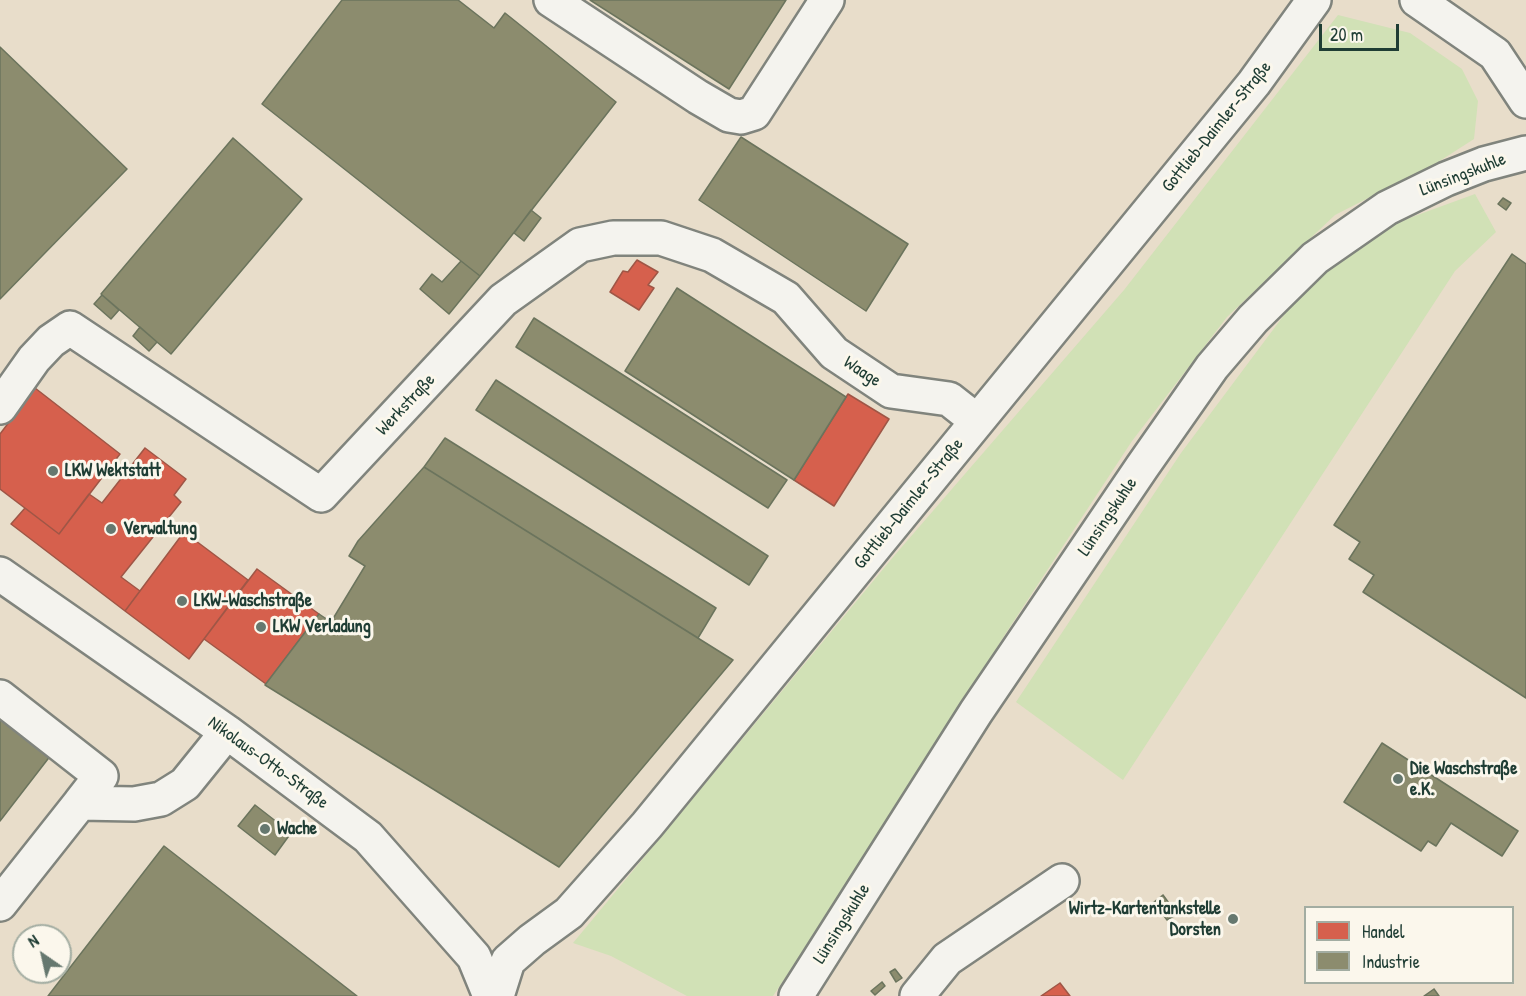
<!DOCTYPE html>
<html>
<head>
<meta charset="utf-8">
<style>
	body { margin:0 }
	#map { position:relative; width:1526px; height:996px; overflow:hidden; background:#ebe6dc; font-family:"Patrick Hand",sans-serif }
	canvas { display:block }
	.legend { position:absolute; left:1304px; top:906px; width:210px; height:78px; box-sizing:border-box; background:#fbf7ec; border:2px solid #a3ada2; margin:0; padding:8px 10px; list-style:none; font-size:18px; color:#1f3d34 }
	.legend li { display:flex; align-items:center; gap:12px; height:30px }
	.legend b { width:30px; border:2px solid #a3ada2 }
	.north { position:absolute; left:12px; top:924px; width:60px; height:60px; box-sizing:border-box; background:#fbf7ec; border:2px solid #a3ada2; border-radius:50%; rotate:326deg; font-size:16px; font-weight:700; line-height:24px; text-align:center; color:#1f3d34 }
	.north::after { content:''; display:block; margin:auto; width:21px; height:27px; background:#66786f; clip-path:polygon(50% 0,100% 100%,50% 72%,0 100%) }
	.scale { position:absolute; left:1319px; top:24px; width:80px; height:27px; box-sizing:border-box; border:3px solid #1f3d34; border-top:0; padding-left:8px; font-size:18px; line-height:21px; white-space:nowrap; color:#1f3d34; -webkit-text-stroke:4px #fbf7ec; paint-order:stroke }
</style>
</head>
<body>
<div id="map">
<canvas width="1526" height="996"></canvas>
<ul class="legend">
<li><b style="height:16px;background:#d6604d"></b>Handel</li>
<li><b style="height:16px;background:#8c8c6e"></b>Industrie</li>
</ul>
<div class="north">N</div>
<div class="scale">20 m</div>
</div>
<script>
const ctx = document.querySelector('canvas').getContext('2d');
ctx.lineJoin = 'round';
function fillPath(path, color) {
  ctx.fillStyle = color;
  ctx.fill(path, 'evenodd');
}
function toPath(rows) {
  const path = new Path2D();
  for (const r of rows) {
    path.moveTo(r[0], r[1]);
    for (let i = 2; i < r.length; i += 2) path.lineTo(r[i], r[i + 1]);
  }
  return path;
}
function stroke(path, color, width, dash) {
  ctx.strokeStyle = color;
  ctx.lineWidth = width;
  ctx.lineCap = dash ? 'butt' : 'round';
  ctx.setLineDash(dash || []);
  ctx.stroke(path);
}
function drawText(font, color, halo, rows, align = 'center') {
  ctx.font = font + ' "Patrick Hand",sans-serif';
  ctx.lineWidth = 6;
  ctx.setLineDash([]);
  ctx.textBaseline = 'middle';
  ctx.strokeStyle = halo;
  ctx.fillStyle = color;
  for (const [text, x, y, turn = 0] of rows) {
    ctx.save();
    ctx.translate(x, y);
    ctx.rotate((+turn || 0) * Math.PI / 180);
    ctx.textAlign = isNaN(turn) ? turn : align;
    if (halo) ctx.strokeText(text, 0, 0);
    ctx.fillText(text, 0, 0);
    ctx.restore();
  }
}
const built = toPath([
	[0,0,1526,0,1526,996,0,996],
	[1306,908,1512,908,1512,982,1306,982],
	[24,936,60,936,60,972,24,972]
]);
const green = toPath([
	[1338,15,1410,33,1462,69,1478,101,1474,139,1435,164,1335,215,1227,317,1132,441,1006,633,862,863,773,996,687,996,611,956,573,943,894,556,1124,290],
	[1475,194,1496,232,1455,271,1123,780,1016,702,1181,453,1290,307,1342,258,1390,225]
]);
const shops = toPath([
	[637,260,658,272,648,285,654,288,639,310,610,292,623,271,628,272,637,260],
	[35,388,120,454,59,534,0,489,0,434,35,388],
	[848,394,889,419,834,506,794,480,848,394],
	[145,448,186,479,174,495,181,502,121,577,140,591,125,611,11,524,25,508,59,534,89,494,102,503,145,448],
	[184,532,248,580,189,659,125,611,184,532],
	[257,569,319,614,266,684,204,639,257,569],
	[1060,983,1070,996,1041,996,1060,983]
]);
const industry = toPath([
	[342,0,458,0,494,28,505,13,616,102,480,276,262,104,342,0],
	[590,0,786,0,729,89,590,0],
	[0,47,127,169,0,299,0,47],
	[741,137,908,244,866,311,699,200,741,137],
	[233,138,302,199,171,354,101,294,233,138],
	[1503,198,1511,203,1506,210,1498,204,1503,198],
	[531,210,541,218,524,241,514,233,531,210],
	[1512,254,1526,264,1526,698,1363,592,1374,575,1349,559,1360,542,1334,525,1512,254],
	[461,261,480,276,449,314,420,289,432,274,442,282,461,261],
	[677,288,846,397,794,480,625,371,677,288],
	[102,295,119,310,111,319,94,304,102,295],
	[534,318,787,480,768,508,516,347,534,318],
	[140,327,157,342,149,351,133,336,140,327],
	[496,380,768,556,749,585,476,410,496,380],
	[445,438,716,608,698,638,424,467,445,438],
	[424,467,733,660,559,867,265,685,319,614,331,622,365,566,349,556,358,541,424,467],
	[0,715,51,755,0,821,0,715],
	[1382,743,1518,831,1502,856,1451,823,1436,846,1428,841,1421,851,1344,802,1382,743],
	[255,805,291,833,275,855,238,826,255,805],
	[164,846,357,996,48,996,164,846],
	[1163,895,1177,914,1167,920,1154,902,1163,895],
	[895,969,902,978,896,982,890,972,895,969],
	[882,982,885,986,875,995,871,991,882,982],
	[1434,989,1439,996,1424,996,1434,989]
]);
const minor = toPath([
	[551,0,698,97,729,115,741,117,754,113,827,0],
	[1417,0,1495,54,1526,101],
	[0,407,34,359,51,341,70,328,321,495,503,300,580,245,613,238,661,238,712,255,786,298,834,353,891,391,949,399,977,421],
	[0,574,227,732,368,837,474,957,490,996],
	[0,697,101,776,80,803],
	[0,904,80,803,134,804,161,799,185,784,227,732],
	[497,996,508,961,532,940,569,913,647,825,1254,83,1314,0],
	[796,996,976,712,1142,467,1212,367,1253,319,1315,258,1387,208,1446,179,1484,164,1526,153],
	[917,996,947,959,1062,881]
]);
const markers = [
	[53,471,6,"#66786f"],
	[111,529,6,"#66786f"],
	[182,601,6,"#66786f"],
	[261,627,6,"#66786f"],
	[1398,779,6,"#66786f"],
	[265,829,6,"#66786f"],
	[1233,919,6,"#66786f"]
];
const streetNames = [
	["Gottlieb-Daimler-Straße",1217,127,-51],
	["Lünsingskuhle",1463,175,-21],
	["Waage",862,372,33],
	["Werkstraße",406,405,-47],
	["Gottlieb-Daimler-Straße",909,504,-51],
	["Lünsingskuhle",1108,517,-56],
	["Nikolaus-Otto-Straße",268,763,36],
	["Lünsingskuhle",842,924,-58]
];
const poiNames = [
	["LKW Wektstatt",65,471],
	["Verwaltung",123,529],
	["LKW-Waschstraße",194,601],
	["LKW Verladung",273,627],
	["Die Waschstraße",1410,769],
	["e.K.",1410,790],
	["Wache",277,829],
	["Wirtz-Kartentankstelle",1221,909,"right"],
	["Dorsten",1221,930,"right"]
];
fillPath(built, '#e8ddca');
fillPath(green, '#d1e1b6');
fillPath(shops, '#d6604d');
stroke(shops, '#9f5646', 1.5);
fillPath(industry, '#8c8c6e');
stroke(industry, '#6b745d', 1.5);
stroke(minor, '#80847d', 38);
stroke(minor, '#f4f3ee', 33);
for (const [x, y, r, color] of markers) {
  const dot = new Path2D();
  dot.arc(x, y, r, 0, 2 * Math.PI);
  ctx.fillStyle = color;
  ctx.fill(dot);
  stroke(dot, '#fbf7ec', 2);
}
drawText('18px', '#1f3d34', '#fbf7ec', streetNames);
drawText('bold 18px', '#1f3d34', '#fbf7ec', poiNames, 'left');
</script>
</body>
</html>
